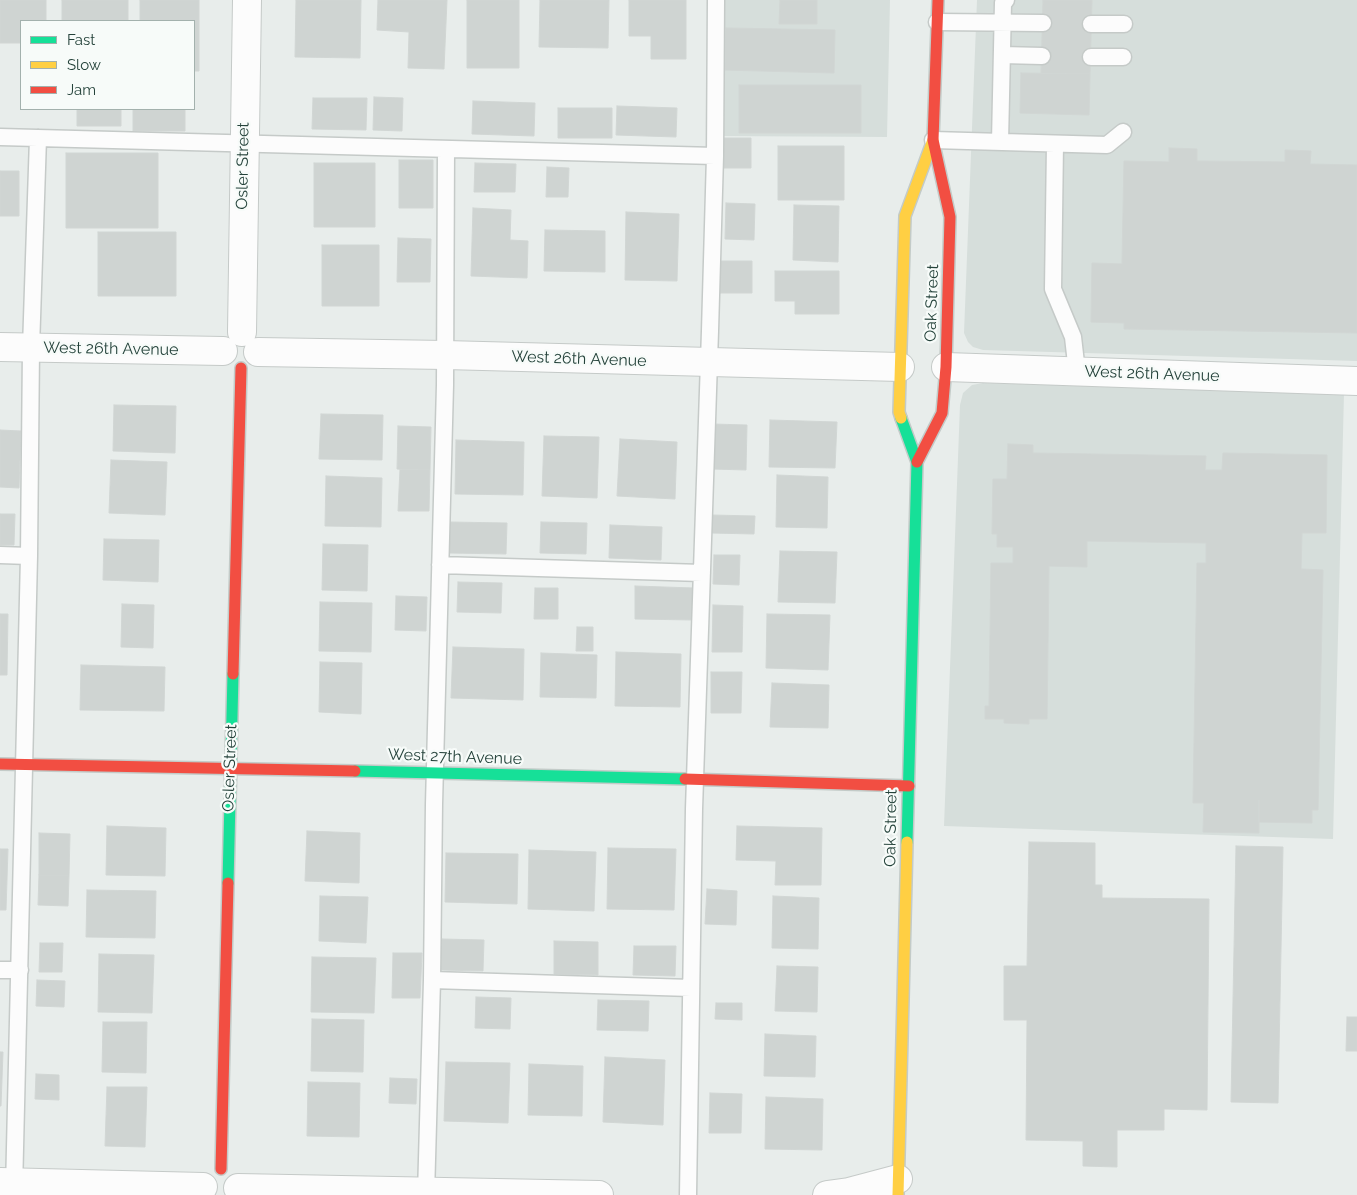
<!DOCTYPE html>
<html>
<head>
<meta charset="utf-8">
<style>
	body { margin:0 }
	#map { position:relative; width:1357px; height:1195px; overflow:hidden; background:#e8edeb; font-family:Raleway,sans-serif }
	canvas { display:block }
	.legend { position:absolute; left:20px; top:20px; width:175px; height:90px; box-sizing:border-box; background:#f7fbf9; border:1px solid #a3b1ad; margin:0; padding:6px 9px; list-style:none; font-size:15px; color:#24423a }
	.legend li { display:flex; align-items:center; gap:10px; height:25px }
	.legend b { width:25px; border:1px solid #a3b1ad }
</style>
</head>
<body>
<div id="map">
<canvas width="1357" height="1195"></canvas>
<ul class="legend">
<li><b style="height:6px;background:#16e098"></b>Fast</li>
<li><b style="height:6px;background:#ffcf43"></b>Slow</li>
<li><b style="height:6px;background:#f24e42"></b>Jam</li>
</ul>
</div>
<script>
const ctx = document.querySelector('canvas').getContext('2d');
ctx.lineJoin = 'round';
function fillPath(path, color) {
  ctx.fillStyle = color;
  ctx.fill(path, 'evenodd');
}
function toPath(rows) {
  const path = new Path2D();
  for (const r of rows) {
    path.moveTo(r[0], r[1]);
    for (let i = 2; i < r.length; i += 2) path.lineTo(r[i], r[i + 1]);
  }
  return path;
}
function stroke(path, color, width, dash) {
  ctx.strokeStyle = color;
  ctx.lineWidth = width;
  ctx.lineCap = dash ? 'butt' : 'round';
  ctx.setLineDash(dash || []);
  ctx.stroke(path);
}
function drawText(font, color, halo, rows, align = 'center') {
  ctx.font = font + ' Raleway,sans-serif';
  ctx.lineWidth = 4.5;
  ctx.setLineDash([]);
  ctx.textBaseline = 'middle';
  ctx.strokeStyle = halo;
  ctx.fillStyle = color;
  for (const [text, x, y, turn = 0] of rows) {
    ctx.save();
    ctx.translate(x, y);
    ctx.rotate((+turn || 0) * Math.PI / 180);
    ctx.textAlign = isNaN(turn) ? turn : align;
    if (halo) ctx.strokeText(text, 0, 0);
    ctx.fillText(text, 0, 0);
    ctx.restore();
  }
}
const built = toPath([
	[716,0,890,0,887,137,715,136],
	[977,0,1357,0,1357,361,983,350,973,347,968,342,964,333],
	[983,383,1344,393,1333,839,944,826,960,405,963,393,972,385]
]);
const building = toPath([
	[0,0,46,0,46,21,21,21,21,43,0,43,0,0],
	[62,0,128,0,128,21,62,21,62,0],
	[140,0,199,0,199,71,194,71,194,21,140,21,140,0],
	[296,0,361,0,360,58,295,57,296,0],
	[378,0,447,0,444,69,408,68,409,32,377,30,378,0],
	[467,0,519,0,519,68,467,68,467,0],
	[540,0,609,0,608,48,539,47,540,0],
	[629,0,686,0,686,59,651,59,651,36,629,36,629,0],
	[780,0,817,0,817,24,779,24,780,0],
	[1043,0,1092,0,1090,74,1041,73,1043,0],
	[726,28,835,30,834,73,725,70,726,28],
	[1021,73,1090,74,1089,115,1020,113,1021,73],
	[739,85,861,85,861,133,739,133,739,85],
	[374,97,403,98,402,131,373,130,374,97],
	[313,98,367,98,366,130,312,129,313,98],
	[473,101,535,103,534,136,472,134,473,101],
	[617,106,677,108,676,137,616,135,617,106],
	[558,108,612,108,612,138,558,138,558,108],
	[77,109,121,109,121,126,77,126,77,109],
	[133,109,185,109,185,131,133,131,133,109],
	[721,138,751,138,751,168,721,168,721,138],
	[778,146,844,146,844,200,778,200,778,146],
	[1169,148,1197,149,1197,161,1285,162,1285,150,1311,151,1310,164,1357,165,1357,333,1124,329,1124,323,1091,322,1092,263,1122,264,1124,161,1169,162,1169,148],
	[66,153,158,153,158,228,66,228,66,153],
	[399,160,433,160,433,208,399,208,399,160],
	[314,163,375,163,375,227,314,227,314,163],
	[475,163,516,164,515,192,474,192,475,163],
	[547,167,569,168,568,197,546,197,547,167],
	[0,171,19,171,19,216,0,216,0,171],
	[726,203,755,204,754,240,725,239,726,203],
	[794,205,839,206,838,262,793,260,794,205],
	[473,208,511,210,510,240,528,241,527,278,471,276,473,208],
	[626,212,679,214,677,281,625,280,626,212],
	[545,230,605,231,605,272,544,271,545,230],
	[98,232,176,232,176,296,98,296,98,232],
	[398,238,431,239,430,282,397,282,398,238],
	[322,245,379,245,379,306,322,306,322,245],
	[720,261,752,261,752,293,720,293,720,261],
	[775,271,839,271,839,314,795,314,795,301,775,301,775,271],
	[114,405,176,406,175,453,113,451,114,405],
	[321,414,383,415,382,460,319,459,321,414],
	[770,420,837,422,835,468,769,467,770,420],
	[713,424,747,425,746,470,712,469,713,424],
	[398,426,431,427,430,470,397,469,398,426],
	[0,430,21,431,19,488,0,487,0,430],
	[544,436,599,437,597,498,542,496,544,436],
	[620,439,677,442,675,499,617,496,620,439],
	[456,440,524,442,523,495,455,494,456,440],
	[1008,444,1033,445,1033,453,1206,456,1205,470,1222,470,1223,453,1327,455,1326,533,1302,533,1301,569,1323,570,1318,810,1312,810,1312,823,1259,822,1259,800,1259,833,1203,832,1204,803,1193,803,1197,563,1206,563,1206,543,1087,541,1087,567,1049,566,1047,719,1029,719,1029,724,1004,723,1004,719,985,719,985,706,989,706,991,563,1013,563,1013,547,997,547,997,534,992,534,993,479,1007,479,1008,444],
	[111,460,167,462,165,515,109,513,111,460],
	[400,469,430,470,429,511,398,511,400,469],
	[777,475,828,477,827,528,776,527,777,475],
	[326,476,382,478,381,527,325,526,326,476],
	[0,514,15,514,14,545,0,545,0,514],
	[712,515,755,516,754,534,711,533,712,515],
	[450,522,507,523,506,554,449,553,450,522],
	[541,522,587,523,586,554,540,553,541,522],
	[610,525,662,527,661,560,609,558,610,525],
	[104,539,159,540,158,582,103,580,104,539],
	[323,544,368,545,367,591,322,590,323,544],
	[780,551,837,552,835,603,778,602,780,551],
	[714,555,740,555,739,585,713,584,714,555],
	[458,582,502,583,501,613,457,612,458,582],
	[635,586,694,588,693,620,635,619,635,586],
	[535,588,558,588,558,619,534,619,535,588],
	[396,596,427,597,426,631,395,630,396,596],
	[320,602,372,603,371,652,319,651,320,602],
	[122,604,154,605,153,648,121,647,122,604],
	[713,605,743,606,742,652,712,652,713,605],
	[0,614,8,614,7,675,0,675,0,614],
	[767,614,830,615,828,670,766,668,767,614],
	[577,627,593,627,593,651,576,651,577,627],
	[453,647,524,649,523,700,451,698,453,647],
	[616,652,681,654,680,707,615,706,616,652],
	[541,653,597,655,596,698,540,697,541,653],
	[320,662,362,663,361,714,319,712,320,662],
	[81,665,165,667,164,711,80,710,81,665],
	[711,672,742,672,741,713,711,713,711,672],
	[772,683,829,685,828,728,770,727,772,683],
	[107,826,166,828,165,876,106,875,107,826],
	[737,826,822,828,821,885,775,885,776,861,736,860,737,826],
	[307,831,360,833,359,883,305,881,307,831],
	[39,833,70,834,69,876,39,875,39,833],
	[1029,842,1095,843,1095,885,1102,885,1102,898,1209,899,1207,1110,1164,1109,1164,1130,1117,1130,1117,1167,1083,1166,1083,1141,1026,1140,1027,1020,1004,1020,1004,966,1027,966,1029,842],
	[1236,846,1283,847,1278,1103,1231,1102,1236,846],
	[608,848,676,849,674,910,607,909,608,848],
	[0,849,8,849,6,910,0,910,0,849],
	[529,850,596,852,594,911,528,909,529,850],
	[446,853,518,854,517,904,445,902,446,853],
	[39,875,69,876,68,906,38,905,39,875],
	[707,889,737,891,736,925,705,924,707,889],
	[87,890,156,891,155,938,86,937,87,890],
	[320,896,368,897,366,943,319,941,320,896],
	[773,896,819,898,818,949,772,948,773,896],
	[442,939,484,940,483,971,441,970,442,939],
	[554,941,598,942,598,975,554,974,554,941],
	[40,943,63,943,62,972,39,972,40,943],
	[634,946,676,946,675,976,633,975,634,946],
	[393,953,422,953,420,998,392,998,393,953],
	[99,954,154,955,152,1013,98,1012,99,954],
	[312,957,376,958,374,1013,311,1012,312,957],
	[777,966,818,967,817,1012,775,1011,777,966],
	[37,980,65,981,64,1007,36,1006,37,980],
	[476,997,511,998,510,1029,475,1028,476,997],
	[598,1000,649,1001,648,1031,597,1030,598,1000],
	[716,1003,742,1003,742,1020,715,1019,716,1003],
	[1347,1017,1357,1017,1357,1051,1346,1051,1347,1017],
	[312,1019,364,1020,363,1072,311,1071,312,1019],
	[103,1022,147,1022,146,1073,102,1072,103,1022],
	[765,1034,816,1036,815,1077,764,1076,765,1034],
	[0,1052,3,1052,1,1106,0,1106,0,1052],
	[605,1057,665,1060,663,1125,603,1122,605,1057],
	[446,1062,510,1063,508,1123,444,1121,446,1062],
	[529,1064,583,1066,582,1116,528,1115,529,1064],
	[36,1074,59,1075,59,1100,35,1099,36,1074],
	[390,1078,417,1079,416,1104,389,1103,390,1078],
	[308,1082,360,1083,359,1137,307,1136,308,1082],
	[107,1087,147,1087,145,1147,105,1146,107,1087],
	[710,1093,742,1094,741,1133,709,1133,710,1093],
	[766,1097,823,1099,822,1150,765,1149,766,1097]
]);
const lane = toPath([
	[937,22,1043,23],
	[1091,24,1124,24],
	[1002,55,1042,56],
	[1091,57,1123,57],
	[0,137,715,156],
	[933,140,1107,145,1123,132],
	[1000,142,1003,3,1006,0],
	[1055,144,1053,289,1073,337,1077,372],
	[0,555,29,556],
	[440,565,702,573],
	[0,970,20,970],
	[432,980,691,988],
	[14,1190,29,556,31,348,38,138],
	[426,1195,432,980,434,804,445,385,446,149],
	[688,1195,694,809,710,331,715,156,716,0]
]);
const street = toPath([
	[242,332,247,0],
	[0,347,223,351],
	[258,352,445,355,900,367],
	[946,367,1357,381],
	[0,1182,203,1187],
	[238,1188,599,1195],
	[827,1195,849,1192,898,1179]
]);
const fast = toPath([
	[901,418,917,462,907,842],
	[355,771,685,779],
	[228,883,233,674]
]);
const slow = toPath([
	[901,418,899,412,905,216,933,140],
	[898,1195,907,842]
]);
const jam = toPath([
	[917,462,942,413,946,367,950,217,933,140,938,0],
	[233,674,241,368],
	[0,764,355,771],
	[685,779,909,786],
	[221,1169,228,883]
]);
const streetNames = [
	["Osler Street",243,166,-89],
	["Oak Street",932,303,-88],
	["West 26th Avenue",111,349,1],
	["West 26th Avenue",579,359,2],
	["West 26th Avenue",1152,374,2],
	["West 27th Avenue",455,757,2],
	["Osler Street",230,768,-88],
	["Oak Street",891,828,-89]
];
fillPath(built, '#d6dedb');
fillPath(building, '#cfd4d2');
stroke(building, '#d1d6d4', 1);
stroke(lane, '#c5cac8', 19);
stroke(street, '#c5cac8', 30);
stroke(fast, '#c3cbc8', 14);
stroke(slow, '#c3cbc8', 14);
stroke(jam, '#c3cbc8', 14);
stroke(lane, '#fcfcfc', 16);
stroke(street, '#fcfcfc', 28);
stroke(fast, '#16e098', 11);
stroke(slow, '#ffcf43', 11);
stroke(jam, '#f24e42', 11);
drawText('16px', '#24423a', '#f7fbf9', streetNames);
</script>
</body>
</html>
